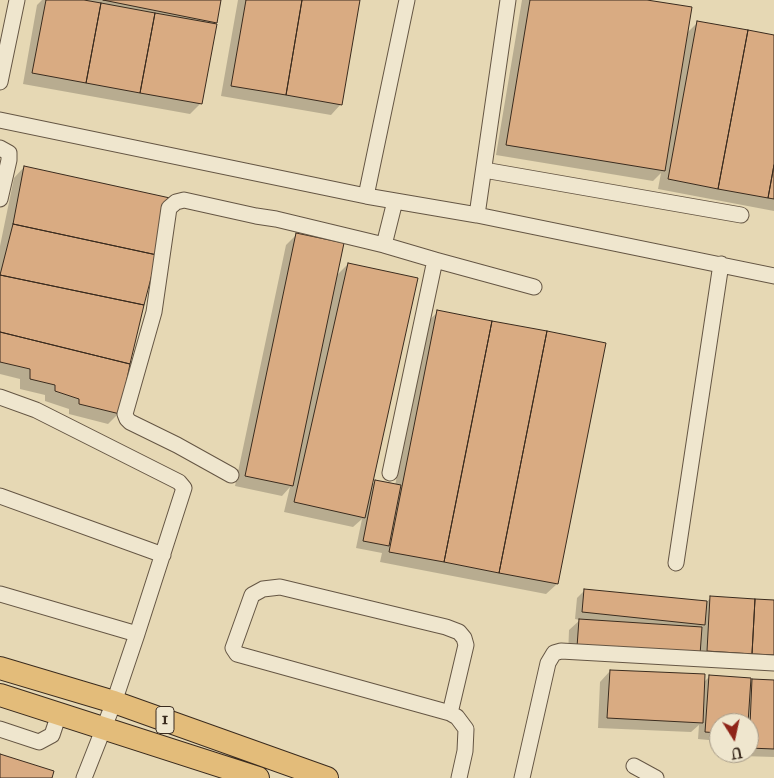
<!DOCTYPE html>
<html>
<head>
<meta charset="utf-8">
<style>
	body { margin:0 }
	#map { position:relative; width:774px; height:778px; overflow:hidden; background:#e6d8b4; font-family:"IM FELL Great Primer",serif }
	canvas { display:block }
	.north { position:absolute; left:709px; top:713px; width:50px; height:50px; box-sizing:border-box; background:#efe6ce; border:1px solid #a79b88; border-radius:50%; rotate:170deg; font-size:14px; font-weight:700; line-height:20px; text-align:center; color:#3a2b1e }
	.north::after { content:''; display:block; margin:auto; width:18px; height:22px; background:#8f2418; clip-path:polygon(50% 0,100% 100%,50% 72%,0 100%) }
</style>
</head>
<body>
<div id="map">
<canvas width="774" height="778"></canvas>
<div class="north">U</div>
</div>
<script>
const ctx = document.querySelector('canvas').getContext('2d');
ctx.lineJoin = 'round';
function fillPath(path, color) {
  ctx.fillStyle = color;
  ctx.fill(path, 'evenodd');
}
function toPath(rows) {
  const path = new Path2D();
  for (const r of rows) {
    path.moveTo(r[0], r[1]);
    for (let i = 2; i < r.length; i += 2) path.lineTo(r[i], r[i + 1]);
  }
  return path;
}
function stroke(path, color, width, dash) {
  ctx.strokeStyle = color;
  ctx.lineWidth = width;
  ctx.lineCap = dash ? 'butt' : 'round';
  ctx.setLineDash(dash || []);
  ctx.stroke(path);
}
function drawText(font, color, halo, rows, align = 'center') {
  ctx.font = font + ' "IM FELL Great Primer",serif';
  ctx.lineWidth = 5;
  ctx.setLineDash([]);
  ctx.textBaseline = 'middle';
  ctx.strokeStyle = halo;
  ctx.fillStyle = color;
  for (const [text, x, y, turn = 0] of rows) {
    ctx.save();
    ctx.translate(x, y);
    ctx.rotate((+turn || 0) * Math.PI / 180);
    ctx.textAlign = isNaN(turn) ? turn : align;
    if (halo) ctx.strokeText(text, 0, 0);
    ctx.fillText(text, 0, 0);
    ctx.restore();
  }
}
const shadow = toPath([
	[42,0,220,0,215,22,213,25,215,25,200,104,190,114,23,84,37,5],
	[238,0,359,0,341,104,331,115,221,96],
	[522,0,640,0,687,33,698,22,774,36,774,211,658,189,661,173,653,181,496,155],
	[24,167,119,413,108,424,69,414,69,409,45,401,45,395,20,389,20,379,0,374,0,246,14,178],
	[296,235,336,276,348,264,370,486,375,482,395,486,427,322,438,312,557,584,546,594,380,562,382,553,356,548,362,519,353,527,284,512,290,487,282,496,235,486,286,245],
	[585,590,706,602,711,598,774,602,774,663,568,657,569,630,580,620,575,619,577,598],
	[610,671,703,683,710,676,749,684,752,681,774,681,774,757,742,756,742,753,749,753,749,723,719,723,719,741,698,739,699,725,691,732,598,728,600,682]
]);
const building = toPath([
	[46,0,84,0,101,3,86,83,32,73,46,0],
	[103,0,221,0,217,23,103,0],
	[246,0,302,0,286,95,231,86,246,0],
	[302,0,360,0,342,105,286,95,302,0],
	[530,0,647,0,692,7,665,171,506,145,530,0],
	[101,3,155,13,140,93,86,83,101,3],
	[155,13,217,24,202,104,140,93,155,13],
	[697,21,748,30,718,189,668,179,697,21],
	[748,30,774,35,774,165,768,198,718,189,748,30],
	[774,165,774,199,768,198,774,165],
	[24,166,170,198,157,255,13,224,24,166],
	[13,224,157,255,144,305,0,275,13,224],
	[296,233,344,243,293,486,245,476,296,233],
	[348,263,418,278,365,518,294,502,348,263],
	[0,275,144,305,130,364,0,332,0,275],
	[437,310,492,321,444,562,389,552,437,310],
	[492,321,547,331,499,573,444,562,492,321],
	[547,331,606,343,558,584,499,573,547,331],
	[0,332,130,364,120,414,79,404,79,399,55,391,55,385,30,379,30,369,0,362,0,332],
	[375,480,401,485,389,546,363,541,375,480],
	[584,589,707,601,705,625,582,612,584,589],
	[710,596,755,599,752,654,707,651,710,596],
	[755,599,774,600,774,655,752,654,755,599],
	[579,619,702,627,700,655,577,647,579,619],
	[610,670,705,674,703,723,607,718,610,670],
	[709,675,751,678,748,723,719,723,719,733,705,732,709,675],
	[752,679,774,680,774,749,749,748,752,679],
	[0,754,54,771,52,778,0,778,0,754]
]);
const minor = toPath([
	[0,82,17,0],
	[0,120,366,196,477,215,774,276],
	[0,148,9,153,9,160,0,199],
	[484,170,741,215],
	[366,196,407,0],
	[477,215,508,0],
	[384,245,395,201],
	[0,397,36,410,179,482,184,488,137,634],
	[390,473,435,260,534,287],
	[231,475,177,445,130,422,127,419,125,414,154,312,169,208,176,202,184,200,256,216,276,219,384,245,435,260],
	[0,496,163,555],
	[676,563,721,264],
	[0,594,137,634,114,702,84,778],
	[450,713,466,645,464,638,459,632,446,627,280,587,263,589,252,595,233,648,237,654,450,713,457,717,466,729,465,751,459,778],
	[0,729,39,742,52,735,59,714],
	[634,766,656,778],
	[522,778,548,663,554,653,561,651,774,663]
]);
const highway = toPath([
	[0,668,114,702,327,778],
	[0,695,258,778]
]);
const shields = [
	[165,720,18]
];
const shieldNames = [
	["1",165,720]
];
fillPath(shadow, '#0003');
fillPath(building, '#d9ab82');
stroke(building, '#3a2b1e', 1);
stroke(minor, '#655644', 17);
stroke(highway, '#3a2b1e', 24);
stroke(minor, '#efe6ce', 15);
stroke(highway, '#e3bc7a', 22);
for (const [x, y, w] of shields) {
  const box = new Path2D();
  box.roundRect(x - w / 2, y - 13.5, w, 27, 4);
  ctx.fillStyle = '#efe6ce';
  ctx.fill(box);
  stroke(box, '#3a2b1e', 1);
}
drawText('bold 16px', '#3a2b1e', null, shieldNames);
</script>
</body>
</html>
